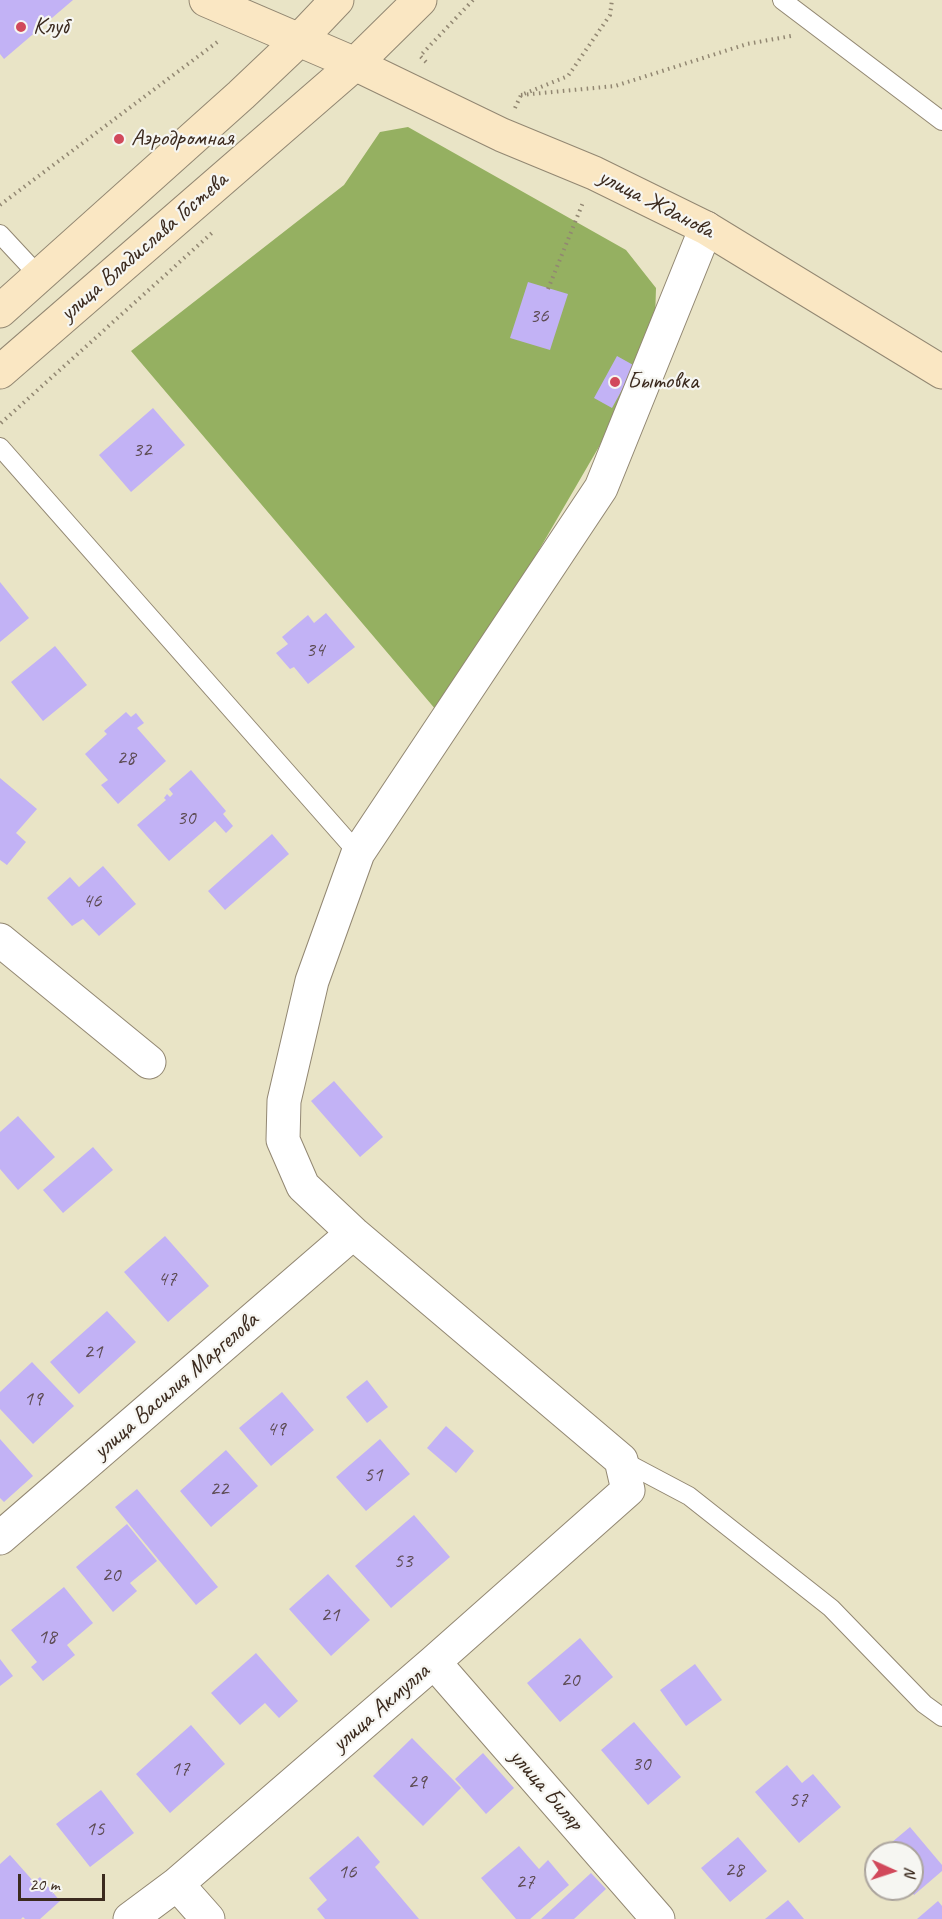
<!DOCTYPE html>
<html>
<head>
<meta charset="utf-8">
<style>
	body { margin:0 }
	#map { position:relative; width:942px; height:1919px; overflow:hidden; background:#e9e4c6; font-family:Caveat,sans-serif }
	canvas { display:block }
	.north { position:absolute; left:864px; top:1841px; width:60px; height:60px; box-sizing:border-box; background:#f6f6f2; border:2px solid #aba49d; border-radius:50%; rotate:93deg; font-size:16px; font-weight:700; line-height:24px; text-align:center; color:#3b2a1e }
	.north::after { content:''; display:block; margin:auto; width:21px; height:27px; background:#d1495b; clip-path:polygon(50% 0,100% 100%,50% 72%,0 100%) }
	.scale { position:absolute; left:18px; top:1874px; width:87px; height:27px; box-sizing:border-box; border:3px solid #3b2a1e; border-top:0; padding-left:8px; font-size:18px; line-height:21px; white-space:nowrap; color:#3b2a1e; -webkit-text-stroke:4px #f6f6f2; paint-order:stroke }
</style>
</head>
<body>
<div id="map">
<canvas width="942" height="1919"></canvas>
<div class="north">N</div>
<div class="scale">20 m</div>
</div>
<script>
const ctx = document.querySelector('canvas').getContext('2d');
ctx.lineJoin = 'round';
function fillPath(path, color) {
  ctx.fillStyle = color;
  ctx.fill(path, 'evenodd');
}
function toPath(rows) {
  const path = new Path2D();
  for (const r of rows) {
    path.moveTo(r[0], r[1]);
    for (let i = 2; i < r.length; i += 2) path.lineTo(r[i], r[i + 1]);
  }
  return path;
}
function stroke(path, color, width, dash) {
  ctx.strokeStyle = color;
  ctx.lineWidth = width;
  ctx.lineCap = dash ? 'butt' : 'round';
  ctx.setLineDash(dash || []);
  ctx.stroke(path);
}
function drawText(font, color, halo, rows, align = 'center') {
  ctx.font = font + ' Caveat,sans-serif';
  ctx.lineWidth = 4.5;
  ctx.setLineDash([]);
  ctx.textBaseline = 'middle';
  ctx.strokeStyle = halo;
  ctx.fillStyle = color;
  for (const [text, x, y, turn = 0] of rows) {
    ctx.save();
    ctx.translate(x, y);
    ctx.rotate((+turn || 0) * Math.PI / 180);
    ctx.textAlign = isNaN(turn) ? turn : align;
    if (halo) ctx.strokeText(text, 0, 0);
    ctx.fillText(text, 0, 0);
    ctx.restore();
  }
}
const forest = toPath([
	[408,127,626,250,656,288,654,352,442,717,131,351,344,185,380,132]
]);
const building = toPath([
	[0,0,73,0,4,59,0,54],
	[528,282,568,294,550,350,510,338],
	[617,356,635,366,612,408,594,398],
	[153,408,185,445,131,492,99,455],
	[0,582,29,618,0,642],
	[326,613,355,647,308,684,294,667,290,669,276,653,288,644,282,637,308,615,314,623],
	[55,646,87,685,43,721,11,682],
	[126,712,131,717,136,713,144,723,137,728,166,761,118,804,101,785,108,780,85,754,107,734,104,731],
	[191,770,226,811,223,814,233,826,226,833,215,821,169,861,137,825,166,800,164,798,167,794,170,797,173,794,169,789],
	[0,778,37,809,16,833,26,842,7,865,0,860],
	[272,834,289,854,225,910,208,891],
	[103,866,136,904,99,936,83,919,72,926,47,898,70,877,79,887],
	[334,1081,383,1137,360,1157,311,1101],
	[18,1116,55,1157,18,1190,0,1169,0,1132],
	[93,1147,113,1170,63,1213,43,1190],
	[165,1236,209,1286,168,1322,124,1272],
	[107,1311,136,1342,79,1394,50,1362],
	[32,1362,74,1406,33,1444,0,1409,0,1392],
	[367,1380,388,1407,367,1423,346,1397],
	[282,1392,314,1430,271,1466,239,1428],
	[446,1426,474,1451,456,1473,427,1448],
	[0,1439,33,1476,4,1502,0,1498],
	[380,1439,410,1474,366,1511,336,1477],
	[226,1450,258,1486,211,1527,180,1491],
	[137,1489,218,1587,196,1605,115,1507],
	[414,1515,450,1557,391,1608,355,1566],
	[127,1524,157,1561,130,1583,137,1591,113,1612,76,1567],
	[328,1574,370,1620,331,1656,289,1609],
	[64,1587,93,1623,67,1645,75,1655,43,1681,31,1667,37,1662,11,1630],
	[580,1638,613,1677,560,1722,527,1683],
	[256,1653,298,1701,279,1718,265,1703,240,1725,211,1693],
	[0,1659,13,1676,0,1686],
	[695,1664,722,1700,686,1726,660,1690],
	[634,1722,681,1777,648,1805,601,1750],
	[191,1725,225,1764,170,1813,136,1774],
	[412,1738,461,1788,423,1826,373,1776],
	[483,1753,514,1788,486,1814,455,1779],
	[787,1765,802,1783,813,1774,841,1807,799,1843,755,1792],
	[101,1790,134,1833,90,1867,56,1824],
	[910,1827,942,1865,942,1871,914,1895,909,1889,912,1889,912,1853,879,1853],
	[358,1836,380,1862,375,1867,419,1919,325,1919,317,1909,327,1900,309,1878],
	[738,1837,767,1871,730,1902,701,1868],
	[519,1846,539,1869,548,1860,569,1885,530,1919,516,1919,481,1878],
	[10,1855,34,1882,40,1877,60,1901,40,1919,25,1919,23,1917,21,1919,0,1919,0,1864],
	[591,1873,606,1889,574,1919,541,1919],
	[788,1900,804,1919,765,1919],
	[938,1901,942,1906,942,1919,917,1919]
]);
const path = toPath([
	[426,62,420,56,473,0],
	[521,95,615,86,747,44,791,36],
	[515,108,521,95,568,76,610,15,612,0],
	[0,205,220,40],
	[548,289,584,200],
	[1,423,213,232]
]);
const lane = toPath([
	[782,0,942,121],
	[0,234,39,276],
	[0,447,358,853],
	[621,1460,689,1496,831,1608,924,1704,942,1717]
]);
const street = toPath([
	[0,940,149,1062],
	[0,1538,353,1233],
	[434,1662,658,1919],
	[177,1884,208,1919],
	[130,1919,177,1884,434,1662,628,1490,621,1460,353,1233,303,1186,283,1140,284,1101,312,981,358,853,601,488,706,228]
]);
const secondary = toPath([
	[206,0,355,64,502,135,594,173,706,228,942,372],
	[0,311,241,95,298,41,337,0],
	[0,372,355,64,420,0]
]);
const markers = [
	[21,27,6,"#d1495b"],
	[119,139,6,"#d1495b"],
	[615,382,6,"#d1495b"]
];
const numberNames = [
	["36",539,316],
	["32",142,450],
	["34",315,650],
	["28",126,758],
	["30",186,818],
	["46",92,901],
	["47",167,1279],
	["21",93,1352],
	["19",33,1399],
	["49",276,1429],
	["51",373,1475],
	["22",219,1489],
	["53",403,1561],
	["20",111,1575],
	["21",330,1615],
	["18",47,1637],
	["20",570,1680],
	["30",641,1764],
	["17",180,1769],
	["29",417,1782],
	["57",798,1800],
	["15",95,1829],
	["28",734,1870],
	["16",347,1872],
	["27",525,1882]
];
const poiNames = [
	["Клуб",33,27],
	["Аэродромная",131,139],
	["Бытовка",627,382]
];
const streetNames = [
	["улица Жданова",656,204,27],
	["улица Владислава Гостева",144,247,-41],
	["улица Василия Маргелова",176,1386,-41],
	["улица Акмулла",381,1708,-41],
	["улица Биляр",546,1790,49]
];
fillPath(forest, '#95b061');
fillPath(building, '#c2b2f5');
stroke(lane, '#928772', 20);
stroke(street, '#928772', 35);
stroke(secondary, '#928772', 35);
stroke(path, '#928772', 4, [1.5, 4.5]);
stroke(lane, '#fff', 18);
stroke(street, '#fff', 33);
stroke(secondary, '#fae7c3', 33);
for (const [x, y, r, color] of markers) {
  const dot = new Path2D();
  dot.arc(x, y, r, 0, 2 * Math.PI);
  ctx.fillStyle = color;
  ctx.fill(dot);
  stroke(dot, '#f6f6f2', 2);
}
drawText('21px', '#5d4c54', null, numberNames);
drawText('24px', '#3b2a1e', '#f6f6f2', poiNames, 'left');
drawText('24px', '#3b2a1e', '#f6f6f2', streetNames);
</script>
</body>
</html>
